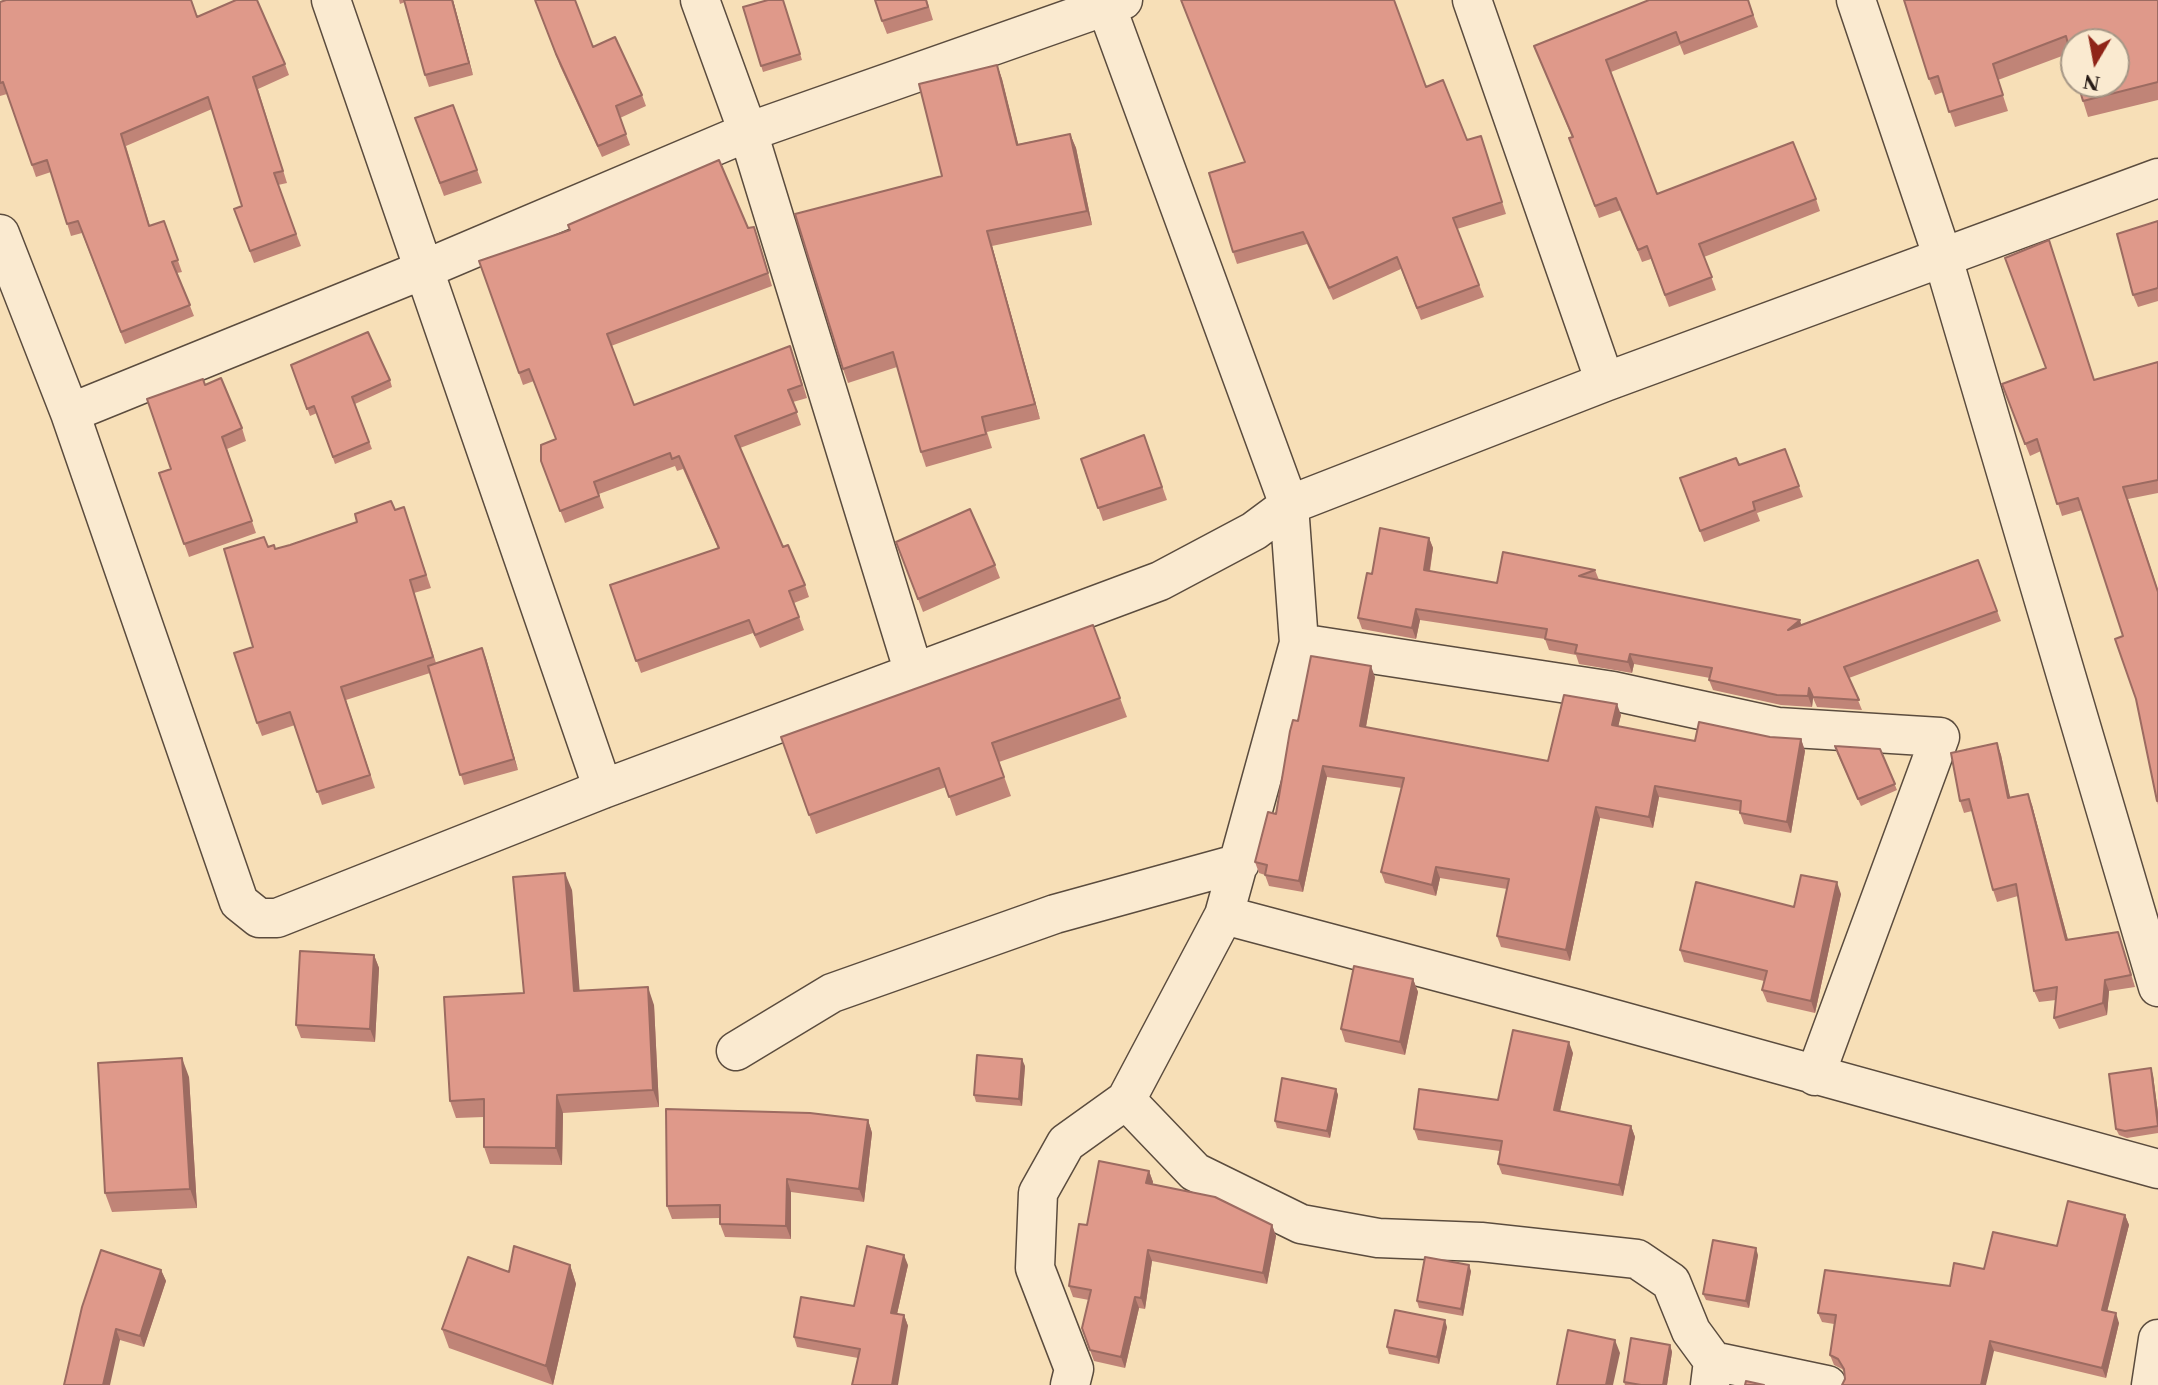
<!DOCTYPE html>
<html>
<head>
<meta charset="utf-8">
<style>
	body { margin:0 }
	#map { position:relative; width:2158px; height:1385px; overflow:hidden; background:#f7dfb7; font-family:"Libre Caslon Text",serif }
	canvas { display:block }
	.north { position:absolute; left:2060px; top:28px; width:70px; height:70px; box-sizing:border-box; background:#faead0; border:2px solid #a69786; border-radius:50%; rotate:190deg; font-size:19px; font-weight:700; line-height:28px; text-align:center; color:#271b16 }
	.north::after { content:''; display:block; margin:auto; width:24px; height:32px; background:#8f2418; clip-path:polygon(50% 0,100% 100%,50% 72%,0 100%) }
</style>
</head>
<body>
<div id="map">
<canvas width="2158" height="1385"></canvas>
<div class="north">N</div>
</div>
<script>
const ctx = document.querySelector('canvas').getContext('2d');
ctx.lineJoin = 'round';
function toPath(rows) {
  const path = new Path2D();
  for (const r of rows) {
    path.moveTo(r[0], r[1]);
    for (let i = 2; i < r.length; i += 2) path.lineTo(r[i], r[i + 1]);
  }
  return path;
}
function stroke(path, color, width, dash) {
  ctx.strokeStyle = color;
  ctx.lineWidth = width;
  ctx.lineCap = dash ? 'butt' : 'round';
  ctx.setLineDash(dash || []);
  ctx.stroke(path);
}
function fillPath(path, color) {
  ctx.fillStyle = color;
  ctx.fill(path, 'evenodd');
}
const street = toPath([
	[331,0,603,789],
	[700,0,748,132,914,673],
	[1104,0,1289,505,1299,643,1613,691,1778,727,1940,737,1815,1076],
	[1472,0,1605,382],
	[1856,0,1942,255,2158,987],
	[0,234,70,413,239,902,259,918,277,918,603,789,1160,581,1254,531,1289,505,1605,382,2158,178],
	[70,413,425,269,748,132,1123,0],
	[1224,915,1578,1009,2158,1169],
	[736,1051,832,993,1055,914,1240,863],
	[1126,1100,1195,1172,1301,1224,1378,1238,1481,1242,1637,1259,1671,1282,1691,1331,1713,1361,1710,1385],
	[1713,1361,1827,1385],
	[1070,1385,1074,1369,1035,1268,1038,1193,1066,1143,1126,1100,1224,915,1299,643],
	[2151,1385,2158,1339]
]);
const wall = toPath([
	[399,0,453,0,473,75,429,87,425,75,405,2,400,4],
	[535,0,593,47,642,95,646,106,620,118,630,145,602,157,560,66],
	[783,0,802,60,763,72,743,7],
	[927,0,933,20,887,34,882,21],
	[1748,0,1758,27,1684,55,1680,45,1611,72,1657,194,1816,199,1820,211,1704,257,1716,290,1669,307,1651,259,1642,262,1621,210,1599,218,1569,138,1572,137,1534,46],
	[2158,0,2158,100,2088,117,2083,101,2070,53,1998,80,2008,111,1955,127,1943,92,1935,95,1929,79],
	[0,2,197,17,285,64,289,75,258,89,287,183,278,185,301,246,254,263,234,209,242,206,212,109,126,146,150,226,164,221,182,272,177,273,194,316,125,344,82,233,71,236,51,172,36,177,7,94,0,96],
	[997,65,1002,79,1018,144,1070,134,1076,148,1092,225,992,246,1040,419,987,432,992,448,926,467,921,452,897,367,848,383,843,369,942,176],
	[1426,87,1467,140,1485,148,1506,214,1457,229,1484,297,1421,320,1401,269,1333,300,1307,244,1237,264,1233,252,1245,163],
	[453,105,482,183,444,196,415,118],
	[2158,221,2158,301,2138,307,2133,295],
	[748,228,758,239,772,286,611,346,634,405,795,359,807,398,793,402,801,425,740,448,783,547,805,585,809,597,794,603,804,630,760,648,753,633,641,673,610,585,718,548,683,469,677,471,675,466,599,494,604,508,565,523,541,461,556,439,534,381,523,385,479,261],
	[2158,362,2158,493,2128,499,2158,590,2158,805,2123,636,2082,510,2062,516,2041,451,2030,456,2002,384,2046,368,2094,380],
	[291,365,390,380,392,387,355,404,372,449,335,464,317,413,310,416],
	[205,385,242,428,246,441,227,449,256,533,189,557,159,473,171,469],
	[1144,435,1167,500,1103,521,1081,459],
	[1785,449,1803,497,1757,513,1760,521,1704,542,1680,478,1739,465],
	[404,507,431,588,414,593,436,663,482,648,518,770,464,785,430,673,346,700,375,788,322,805,295,725,262,736,257,723,253,647,268,547,275,549,290,545],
	[1429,538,1433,548,1430,571,1497,583,1595,570,1599,580,1801,625,1978,560,2001,621,1849,678,1862,710,1817,707,1813,698,1812,707,1781,705,1713,690,1709,680,1710,678,1634,664,1632,673,1579,664,1576,655,1549,650,1545,639,1420,620,1416,639,1362,629,1358,618,1372,574],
	[896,542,995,565,1000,578,923,612],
	[1375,677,1366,727,1548,761,1621,715,1618,726,1695,741,1770,737,1801,739,1805,751,1791,833,1744,824,1740,813,1740,811,1659,797,1653,828,1600,818,1570,961,1501,947,1497,936,1507,889,1440,878,1436,896,1385,883,1381,872,1402,788,1327,777,1303,892,1269,886,1265,875,1259,873,1255,862,1276,814,1298,721],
	[1120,698,1127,717,999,762,1011,796,956,816,946,787,816,834,781,737],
	[1997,743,2001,755,2010,798,2032,805,2068,940,2122,944,2135,987,2109,991,2107,1015,2059,1029,2054,1018,2056,1000,2039,1002,2034,991,2018,896,1997,902,1993,890,1972,811,1964,813,1960,801],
	[1880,749,1897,790,1861,806,1837,753],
	[572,890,579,991,654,1005,659,1107,563,1113,562,1165,490,1164,484,1147,484,1117,456,1118,450,1101,524,993],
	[1841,894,1815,1013,1767,1002,1762,990,1764,981,1684,962,1680,950,1794,907],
	[374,955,379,968,375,1042,301,1038,296,1025],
	[1413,979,1418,992,1405,1055,1345,1042,1341,1029],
	[1573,1053,1560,1111,1631,1126,1635,1137,1623,1196,1502,1174,1498,1164,1500,1151,1418,1140,1414,1129,1498,1100],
	[1025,1066,1022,1106,976,1102,974,1095],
	[2153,1075,2158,1113,2158,1133,2127,1138,2119,1135,2116,1129],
	[189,1077,197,1208,112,1212,105,1193],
	[1336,1089,1338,1095,1330,1138,1277,1128,1275,1121],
	[868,1120,872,1133,864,1202,791,1192,791,1239,725,1237,720,1224,720,1218,672,1219,667,1206],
	[1149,1171,1153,1182,1152,1184,1272,1225,1276,1236,1267,1284,1152,1261,1145,1309,1139,1308,1125,1368,1094,1361,1082,1328,1089,1300,1073,1297,1069,1286,1087,1225],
	[2125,1215,2129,1225,2107,1311,2119,1323,2106,1378,1994,1351,1845,1379,1845,1373,1842,1369,1834,1365,1830,1355,1834,1324,1822,1322,1818,1313,1950,1286,1984,1269,2057,1246],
	[1758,1255,1749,1308,1706,1300,1703,1294],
	[570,1265,576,1284,553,1385,449,1348,442,1329,509,1272],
	[908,1265,897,1314,904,1315,908,1326,858,1358,797,1347,794,1337,854,1306],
	[161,1270,166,1281,144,1347,120,1340,64,1385],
	[1471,1271,1463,1316,1419,1308,1417,1301],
	[1447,1327,1439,1364,1389,1354,1387,1347],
	[1670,1345,1672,1352,1667,1385,1625,1385,1624,1382]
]);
const shadedWall = toPath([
	[452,0,453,0,473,75,469,63],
	[997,65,1002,79,1022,159,1017,145],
	[1070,134,1076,148,1092,225,1087,211],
	[987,231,992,246,1040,419,1035,404],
	[1429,538,1433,548,1428,580,1424,570],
	[1416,609,1420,620,1416,639,1412,628],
	[1800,620,1803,631,1788,630],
	[482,648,486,658,518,770,514,759],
	[1630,654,1634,664,1632,673,1628,662],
	[1371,666,1375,677,1364,737,1360,726],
	[1809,688,1813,698,1812,707,1808,696],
	[1617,704,1621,715,1616,736,1612,725],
	[1801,739,1805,751,1791,833,1787,822],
	[1997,743,2001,755,2013,810,2008,798],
	[1323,766,1327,777,1303,892,1299,881],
	[1655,786,1659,797,1653,828,1649,817],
	[2028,794,2032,805,2071,951,2066,940],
	[1596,807,1600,818,1570,961,1566,950],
	[1436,867,1440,878,1436,896,1432,885],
	[565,873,572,890,581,1008,574,991],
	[1837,882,1841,894,1815,1013,1811,1001],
	[374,955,379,968,375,1042,370,1029],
	[1413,979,1418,992,1405,1055,1400,1042],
	[2105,980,2109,991,2107,1015,2103,1003],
	[648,987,654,1005,659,1107,653,1090],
	[1569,1042,1573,1053,1558,1120,1554,1110],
	[182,1058,189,1077,197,1208,190,1189],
	[1022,1059,1025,1066,1022,1106,1019,1099],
	[2151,1068,2153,1075,2158,1113,2158,1124],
	[1336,1089,1338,1095,1330,1138,1327,1131],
	[557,1095,563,1113,562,1165,556,1148],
	[868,1120,872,1133,864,1202,859,1189],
	[1631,1126,1635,1137,1623,1196,1619,1185],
	[1149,1171,1153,1182,1150,1194,1146,1183],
	[787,1179,791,1192,791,1239,786,1226],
	[2125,1215,2129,1225,2105,1320,2102,1310],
	[1272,1225,1276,1236,1267,1284,1263,1273],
	[1756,1248,1758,1255,1749,1308,1746,1301],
	[1148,1250,1152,1261,1145,1309,1141,1298],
	[904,1255,908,1265,895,1323,891,1313],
	[570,1265,576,1284,553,1385,546,1366],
	[1469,1265,1471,1271,1463,1316,1461,1309],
	[161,1270,166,1281,144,1347,140,1336],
	[1135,1297,1139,1308,1125,1368,1121,1357],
	[2116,1313,2119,1323,2106,1378,2102,1368],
	[904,1315,908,1326,898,1385,892,1385],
	[1445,1320,1447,1327,1439,1364,1437,1357],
	[116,1329,120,1340,110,1385,103,1385],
	[1615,1340,1620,1353,1613,1385,1606,1385],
	[1990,1341,1994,1351,1986,1385,1981,1385],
	[1670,1345,1672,1352,1667,1385,1663,1385]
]);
const building = toPath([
	[6,0,191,0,197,17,236,0,257,0,285,64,253,77,283,171,274,173,296,234,250,251,234,209,242,206,208,97,121,134,149,226,164,221,178,260,172,262,190,305,121,332,78,221,67,224,47,160,32,165,3,82,0,83,0,2,6,0],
	[404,0,452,0,469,63,425,75,404,0],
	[535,0,575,0,593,47,615,37,642,95,616,106,626,134,598,146,556,54,535,0],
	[768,0,783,0,800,54,761,66,743,7,768,0],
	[875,0,926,0,928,7,882,21,875,0],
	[1181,0,1394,0,1426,87,1443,80,1467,140,1481,136,1502,202,1453,218,1479,285,1417,308,1397,257,1329,288,1303,232,1233,252,1209,173,1245,162,1181,0],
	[1649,0,1748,0,1753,15,1680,43,1676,32,1606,60,1657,194,1793,142,1816,199,1699,244,1712,277,1665,295,1647,246,1638,250,1616,198,1595,206,1569,138,1573,137,1534,46,1649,0],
	[1904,0,2158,0,2158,82,2083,101,2078,84,2116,84,2116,42,2074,42,2074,67,2066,36,1993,64,2003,95,1949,112,1938,76,1929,79,1904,0],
	[997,65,1017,145,1070,134,1087,211,987,231,1035,404,982,417,986,434,921,452,893,352,843,369,795,214,942,176,919,84,997,65],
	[453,105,477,170,440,183,415,118,453,105],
	[719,160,748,228,754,227,768,273,607,334,634,405,790,346,802,385,788,390,797,412,735,436,783,547,788,545,805,585,789,591,799,617,755,635,749,620,636,661,610,585,719,548,679,456,672,459,670,453,594,482,599,496,560,511,541,461,541,445,556,439,529,369,519,373,479,261,570,230,568,225,719,160],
	[2158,221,2158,288,2133,295,2117,234,2158,221],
	[2049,240,2094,380,2158,362,2158,480,2123,487,2158,592,2158,801,2157,801,2136,699,2115,639,2123,636,2078,498,2057,504,2037,439,2025,444,2002,384,2046,368,2005,258,2049,240],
	[368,332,390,380,352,397,369,442,333,457,314,406,307,409,291,365,368,332],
	[221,378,242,428,222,437,252,521,184,544,159,473,171,469,147,399,203,379,205,385,221,378],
	[1144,435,1162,487,1098,508,1081,459,1144,435],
	[1785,449,1799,486,1753,502,1755,510,1700,531,1680,478,1736,458,1739,465,1785,449],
	[391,501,395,510,404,507,426,575,410,580,433,657,341,687,370,775,317,792,290,712,257,723,234,653,253,647,224,549,264,537,268,547,274,545,275,549,290,545,357,522,355,514,391,501],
	[970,509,995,565,918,599,896,542,970,509],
	[1380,528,1429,538,1424,570,1497,583,1503,552,1595,570,1579,576,1800,620,1788,630,1978,560,1997,611,1844,667,1859,700,1813,697,1809,688,1808,696,1777,695,1709,680,1712,668,1630,654,1628,662,1575,653,1577,645,1545,639,1547,629,1416,609,1412,628,1358,618,1367,573,1372,574,1380,528],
	[1093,625,1120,698,992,743,1004,777,949,797,939,768,809,815,781,737,1093,625],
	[482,648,514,759,460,775,428,666,482,648],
	[1311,656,1371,666,1360,726,1548,761,1564,695,1617,704,1612,725,1695,741,1699,722,1770,737,1801,739,1787,822,1740,813,1741,801,1655,786,1649,817,1596,807,1566,950,1497,936,1509,879,1436,867,1432,885,1381,872,1404,778,1323,766,1299,881,1265,875,1267,865,1255,862,1268,812,1276,814,1290,731,1293,720,1298,721,1311,656],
	[1997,743,2008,798,2028,794,2066,940,2118,932,2131,975,2105,980,2103,1003,2054,1018,2057,987,2034,991,2016,884,1993,890,1969,799,1960,801,1951,753,1997,743],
	[1835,746,1880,749,1895,784,1858,799,1835,746],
	[565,873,574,991,648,987,653,1090,557,1095,556,1148,484,1147,484,1099,450,1101,444,997,524,993,513,877,565,873],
	[1801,875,1837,882,1811,1001,1762,990,1767,971,1680,950,1696,882,1794,907,1801,875],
	[300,951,374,955,370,1029,296,1025,300,951],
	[1354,966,1413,979,1400,1042,1341,1029,1354,966],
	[1513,1030,1569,1042,1554,1110,1631,1126,1619,1185,1498,1164,1502,1141,1414,1129,1419,1089,1498,1100,1513,1030],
	[977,1055,1022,1059,1019,1099,974,1095,977,1055],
	[182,1058,190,1189,105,1193,98,1063,182,1058],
	[2151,1068,2158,1126,2125,1131,2116,1129,2109,1074,2151,1068],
	[1282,1078,1336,1089,1327,1131,1275,1121,1282,1078],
	[666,1109,810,1113,868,1120,859,1189,787,1179,786,1226,720,1224,720,1205,667,1206,666,1109],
	[1099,1161,1149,1171,1146,1183,1215,1197,1272,1225,1263,1273,1148,1250,1141,1298,1135,1297,1121,1357,1090,1350,1082,1328,1091,1290,1069,1286,1079,1224,1087,1225,1099,1161],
	[2068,1201,2125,1215,2102,1310,2116,1313,2102,1368,1990,1341,1981,1385,1842,1385,1845,1379,1844,1369,1838,1359,1830,1355,1836,1315,1818,1313,1825,1270,1950,1286,1954,1263,1984,1269,1993,1232,2057,1246,2068,1201],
	[1713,1240,1756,1248,1746,1301,1703,1294,1713,1240],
	[514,1246,570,1265,546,1366,442,1329,468,1257,509,1272,514,1246],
	[867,1246,904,1255,891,1313,904,1315,892,1385,852,1385,860,1349,794,1337,801,1297,854,1306,867,1246],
	[101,1250,161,1270,140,1336,116,1329,103,1385,64,1385,82,1307,101,1250],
	[1425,1257,1469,1265,1461,1309,1417,1301,1425,1257],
	[1395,1310,1445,1320,1437,1357,1387,1347,1395,1310],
	[1568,1330,1615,1340,1606,1385,1557,1385,1568,1330],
	[1631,1338,1670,1345,1663,1385,1641,1385,1624,1382,1631,1338],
	[1746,1381,1764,1385,1745,1385,1746,1381]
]);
stroke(street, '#5b4c3e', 41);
stroke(street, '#faead0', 38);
fillPath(wall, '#c08477');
fillPath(shadedWall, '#9c6b61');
fillPath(building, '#df998a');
stroke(building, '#9c6b61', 2);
</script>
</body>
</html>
